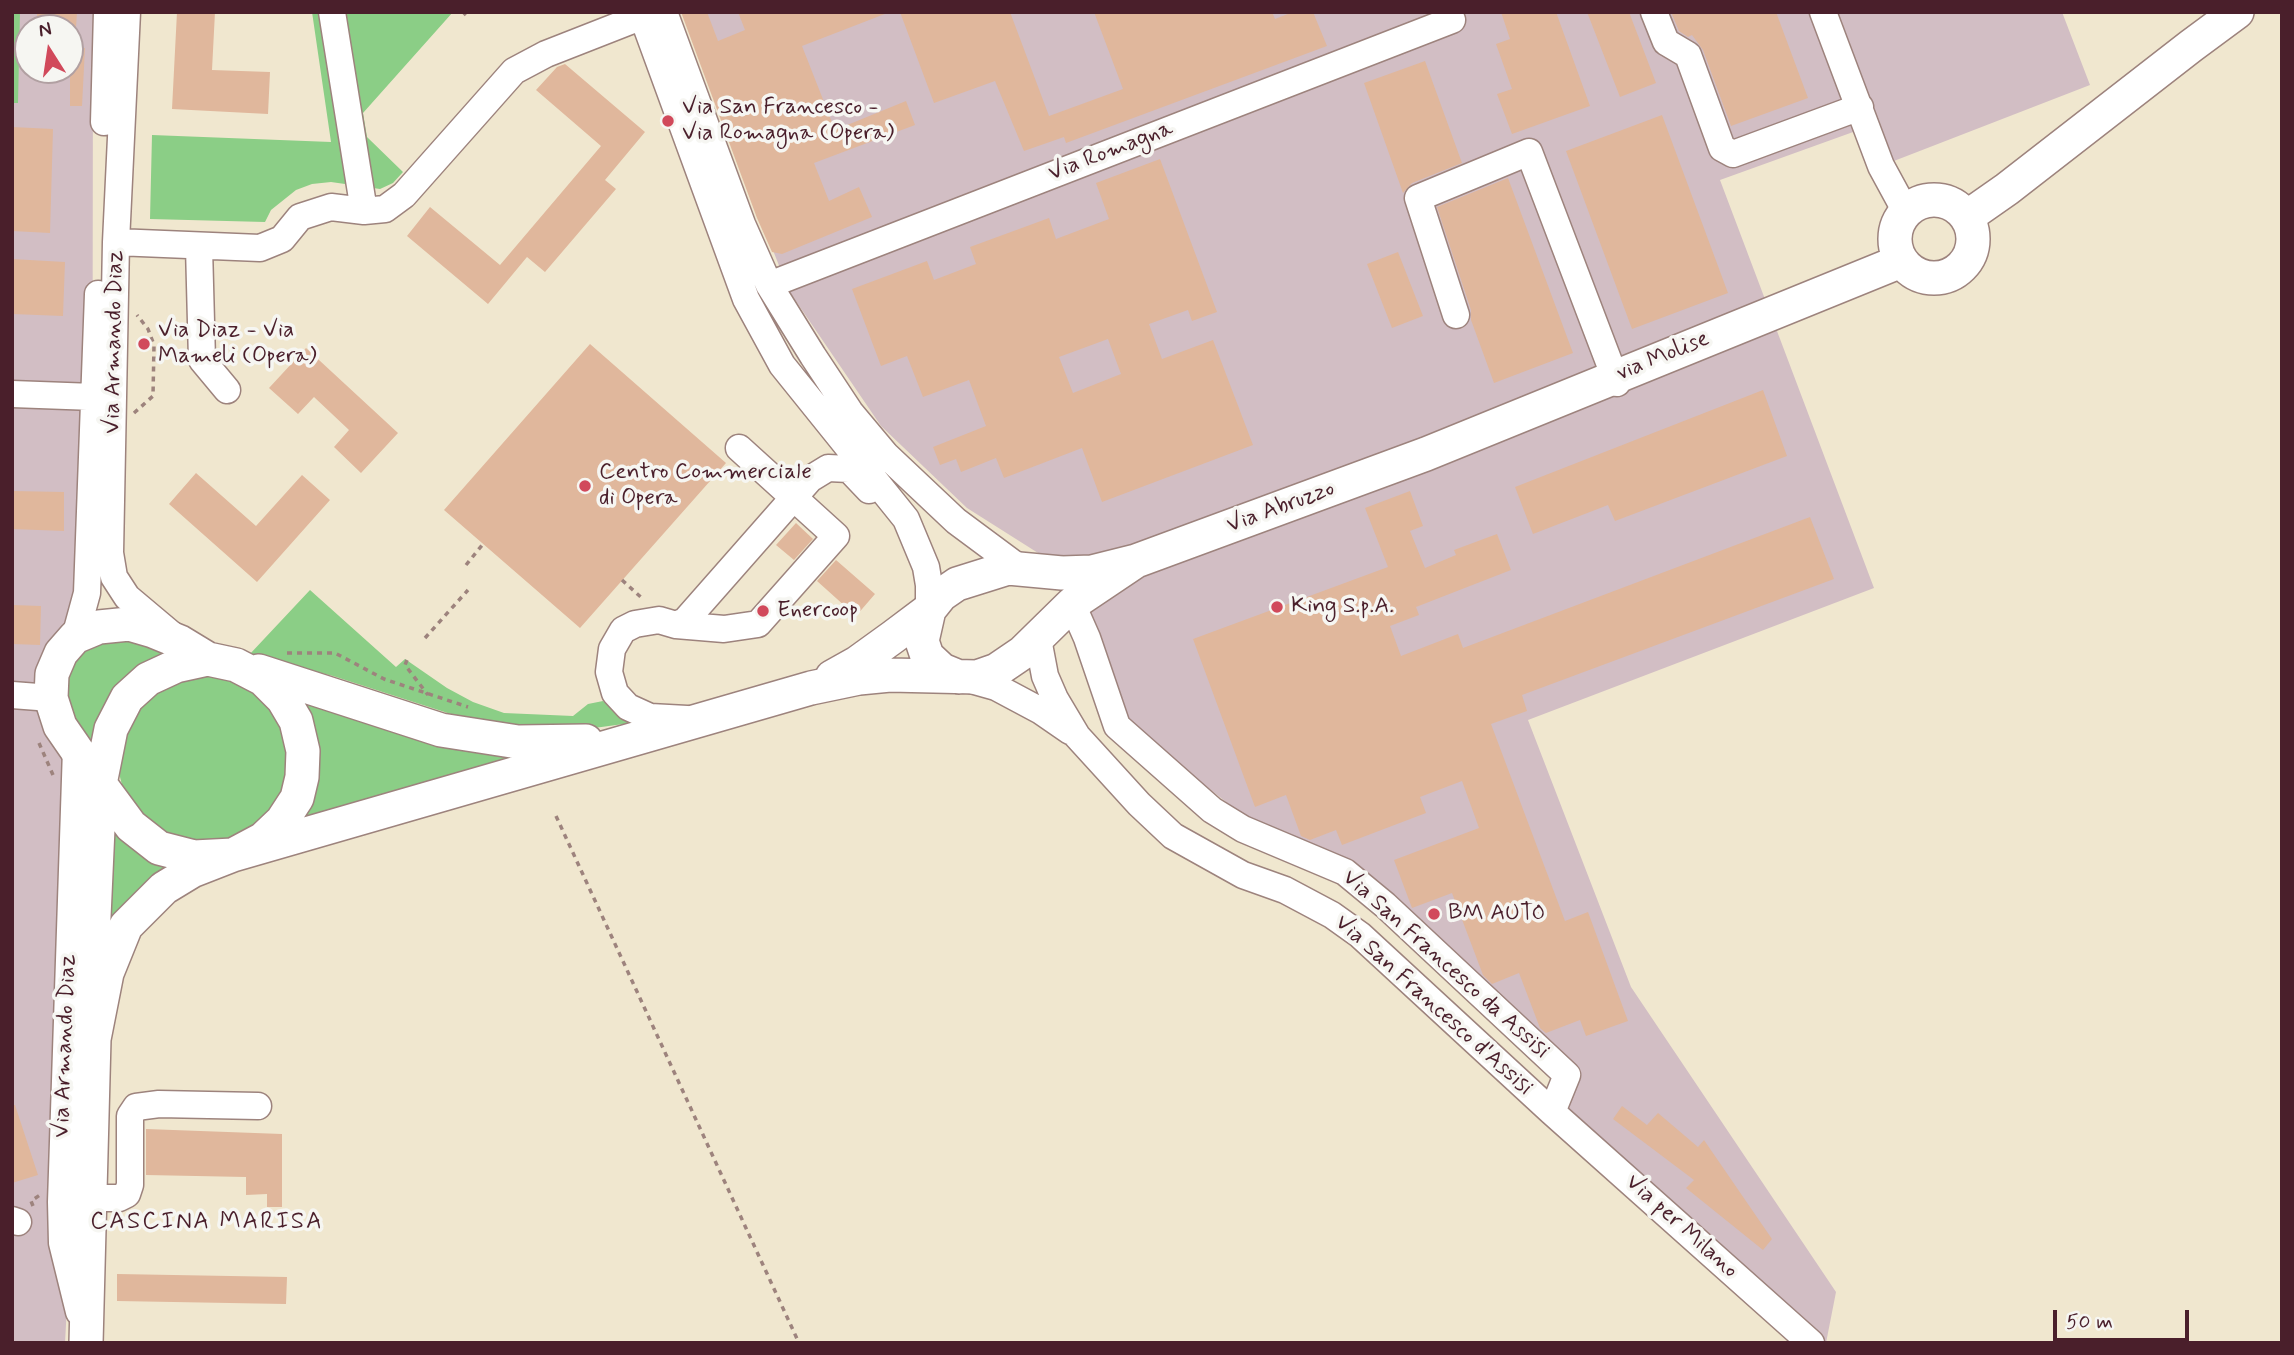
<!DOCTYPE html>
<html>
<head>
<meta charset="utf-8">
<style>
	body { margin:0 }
	#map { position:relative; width:2294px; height:1355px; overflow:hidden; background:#f0e7cf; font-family:Mynerve,sans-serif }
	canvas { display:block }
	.frame { position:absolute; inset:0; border:14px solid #4a1f2b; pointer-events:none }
	.north { position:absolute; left:14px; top:14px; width:70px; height:70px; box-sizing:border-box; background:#f6f6f2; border:2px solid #b1a0a2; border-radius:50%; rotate:348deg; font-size:19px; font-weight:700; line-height:28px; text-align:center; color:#4a1f2b }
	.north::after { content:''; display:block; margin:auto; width:24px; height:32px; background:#d1495b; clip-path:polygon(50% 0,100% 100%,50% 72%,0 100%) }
	.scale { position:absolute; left:2053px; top:1310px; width:136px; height:32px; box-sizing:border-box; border:4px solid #4a1f2b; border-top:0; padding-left:9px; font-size:21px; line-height:24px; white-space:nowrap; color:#4a1f2b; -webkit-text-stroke:5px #f6f6f2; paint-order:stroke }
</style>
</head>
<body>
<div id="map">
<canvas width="2294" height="1355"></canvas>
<div class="frame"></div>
<div class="north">N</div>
<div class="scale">50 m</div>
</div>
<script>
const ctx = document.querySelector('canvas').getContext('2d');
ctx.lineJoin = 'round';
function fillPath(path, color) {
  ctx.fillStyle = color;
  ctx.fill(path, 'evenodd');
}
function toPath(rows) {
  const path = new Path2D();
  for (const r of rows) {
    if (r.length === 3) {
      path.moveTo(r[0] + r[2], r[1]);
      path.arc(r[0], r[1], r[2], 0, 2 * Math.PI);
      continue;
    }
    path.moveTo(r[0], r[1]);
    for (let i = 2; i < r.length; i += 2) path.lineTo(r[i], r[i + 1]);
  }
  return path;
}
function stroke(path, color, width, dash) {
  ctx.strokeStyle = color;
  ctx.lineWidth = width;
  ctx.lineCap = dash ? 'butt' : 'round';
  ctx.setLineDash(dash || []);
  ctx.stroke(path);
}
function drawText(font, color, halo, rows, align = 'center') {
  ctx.font = font + ' Mynerve,sans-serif';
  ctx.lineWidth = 7;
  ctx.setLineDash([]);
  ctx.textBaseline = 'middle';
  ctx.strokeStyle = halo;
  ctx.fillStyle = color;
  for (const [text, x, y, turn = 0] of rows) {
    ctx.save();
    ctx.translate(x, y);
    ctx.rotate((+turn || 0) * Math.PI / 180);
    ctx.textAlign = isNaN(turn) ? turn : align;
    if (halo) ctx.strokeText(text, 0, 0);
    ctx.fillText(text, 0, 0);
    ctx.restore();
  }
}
const industrial = toPath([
	[12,12,93,12,92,833,65,1343,12,1343],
	[28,28,70,28,70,70,28,70],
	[684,12,2062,12,2090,85,1881,166,1867,127,1720,180,1874,588,1528,720,1631,987,1836,1292,1826,1343,1811,1343,1552,1112,1567,1075,1367,876,1263,831,1123,721,1092,622,1046,558,967,508,881,426,789,291,717,108]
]);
const green = toPath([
	[12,12,20,12,18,103,12,103],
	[312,12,453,12,363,113,367,137,403,172,393,183,380,189,331,182,312,184,296,190,271,210,265,222,150,219,152,135,331,142],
	[310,590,396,667,405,659,447,688,473,702,504,713,573,716,588,704,603,701,631,723,557,733,457,716,333,676,249,655],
	[114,634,157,647,164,654,95,740,87,737,65,706,64,675,78,650],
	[203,759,85],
	[297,701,543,751,286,832],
	[107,823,175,869,104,932]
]);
const building = toPath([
	[37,12,77,12,76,28,37,28],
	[177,12,215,12,212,70,270,72,268,114,172,109],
	[681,12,707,12,718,41,745,30,738,12,890,12,802,46,835,130,906,101,915,125,814,163,829,201,859,187,872,217,782,254,772,252,757,218],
	[900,12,1010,12,1049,116,1123,89,1094,12,1272,12,1275,19,1293,12,1313,12,1327,46,1066,143,1064,137,1024,151,995,81,934,103],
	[1501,12,1556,12,1590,106,1512,134,1497,94,1512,89,1496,44,1510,39],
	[1587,12,1629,12,1656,83,1620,97],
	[1671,12,1776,12,1808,98,1731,126,1703,50,1692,35,1688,37,1679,31],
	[70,48,85,48,82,106,70,106],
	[1425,61,1462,163,1412,183,1403,193,1364,83],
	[565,64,645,132,605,180,616,189,545,272,527,257,488,304,407,236,430,207,500,265,601,146,536,90,557,67],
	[1662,115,1728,293,1632,329,1566,151],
	[12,127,53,129,50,233,12,231],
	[1160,159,1217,312,1192,321,1188,310,1149,324,1162,359,1213,340,1253,445,1102,502,1082,448,1004,478,996,458,961,472,956,459,940,465,933,447,986,426,969,380,923,397,907,356,881,366,852,289,927,261,934,280,976,264,970,247,1049,218,1056,239,1109,219,1096,183],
	[1108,339,1121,374,1073,393,1059,357],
	[1508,178,1573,353,1494,383,1471,320,1471,310,1437,207],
	[1398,252,1423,316,1392,328,1367,264],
	[12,259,65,262,63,316,12,314],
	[590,344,726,463,580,628,444,510],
	[306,348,398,433,361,473,334,447,349,430,314,397,298,414,269,388],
	[1763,390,1787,456,1615,521,1608,505,1533,534,1515,487],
	[196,473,256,526,302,475,330,500,257,582,169,504],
	[12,491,64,492,64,531,12,529],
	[1410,491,1423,526,1410,531,1425,568,1456,555,1454,550,1497,534,1511,570,1416,607,1419,615,1390,626,1401,656,1458,634,1463,648,1810,517,1834,579,1522,695,1527,711,1491,724,1565,921,1588,912,1628,1021,1586,1036,1580,1020,1546,1033,1540,1028,1519,973,1492,984,1483,975,1452,893,1412,908,1394,860,1479,828,1462,781,1420,797,1426,813,1342,845,1336,830,1310,840,1301,836,1286,795,1255,807,1193,639,1388,567,1365,508],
	[796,523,813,539,794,560,776,545],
	[836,560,875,594,856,616,817,581],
	[12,605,41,606,40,645,12,644],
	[12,1105,15,1105,38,1175,12,1183],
	[1622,1106,1647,1125,1658,1113,1698,1147,1704,1140,1772,1239,1763,1250,1686,1188,1694,1180,1613,1119],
	[146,1129,282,1134,282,1207,267,1207,267,1194,246,1195,246,1177,146,1175],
	[117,1274,287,1277,286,1304,117,1301]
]);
const path = toPath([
	[463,12,466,15],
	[134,413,153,396,154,345,148,329,137,315],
	[466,565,483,544],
	[622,580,644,600],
	[425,638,468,590],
	[287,653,335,653,384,679,468,707],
	[407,660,405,665,428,695],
	[39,743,53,775],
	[556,816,799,1343],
	[33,1206,31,1201,40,1195]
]);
const minor = toPath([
	[127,12,116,242,110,553,114,577,127,597,171,634],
	[332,12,364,211],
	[641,12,746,299,782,365,906,519,926,567,929,585,929,610],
	[664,12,742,224,769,285,813,356,850,412,886,455,956,521,1022,570],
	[1654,12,1666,42,1688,55,1722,148,1733,154,1860,107],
	[1823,12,1881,166,1906,212],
	[104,122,107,12],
	[116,242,260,248,282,239,300,217,331,207,364,211,385,209,404,195,514,71,546,54,643,16],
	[199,247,202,360,227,390],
	[769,285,1452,20],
	[1456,315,1418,198,1529,152,1617,383],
	[12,394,94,397],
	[1072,604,1087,638,1117,726,1212,810,1243,829,1345,872,1385,905,1567,1075,1552,1112],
	[676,625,724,629,758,624,836,536,739,448],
	[75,637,87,593,98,294],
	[1038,639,1045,676,1055,699,1077,736,1139,804,1173,836,1243,875,1285,890,1332,915,1360,935,1552,1112,1811,1343],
	[964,678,996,687,1041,711,1070,731],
	[12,695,51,698],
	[687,719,650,717,628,707,615,693,609,672,612,649,623,630,635,624,659,620,676,625,685,621,810,479,828,468,849,469,869,490],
	[76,749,61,1202,62,1243,79,1312],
	[90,1198,119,1198,127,1194,130,1185,130,1116,136,1107,159,1104,258,1106],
	[12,1220,18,1222]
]);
const major = toPath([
	[1934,239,39],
	[1967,217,2007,189,2191,46,2237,12],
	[929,610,922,641,927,656,942,670,959,677],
	[259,671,441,730,518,742,586,741],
	[832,677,857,663,893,637,929,610,941,595,957,584,1008,568,1062,573,1092,572,1136,561,1426,454,1901,261],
	[94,1039,107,973,126,926,164,888,192,871,233,855,263,839,282,821,297,798,302,777,303,751,296,721,283,699,263,679,236,665,208,659,176,666,148,679,127,698,111,729,100,784,131,826,159,848,194,857,233,855,811,688,859,678,890,675,977,677,997,670,1022,653,1072,604,1136,561],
	[86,1343,94,1039,93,939,100,784,60,726,51,698,52,674,61,653,75,637,99,627,129,624,153,631,180,642,208,659]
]);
const markers = [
	[668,121,7,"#d1495b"],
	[144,344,7,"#d1495b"],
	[585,486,7,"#d1495b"],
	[1277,607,7,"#d1495b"],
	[763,611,7,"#d1495b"],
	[1434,914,7,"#d1495b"]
];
const poiNames = [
	["Via San Francesco -",682,108],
	["Via Romagna (Opera)",682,134],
	["Via Diaz - Via",158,331],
	["Mameli (Opera)",158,357],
	["Centro Commerciale",599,473],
	["di Opera",599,499],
	["King S.p.A.",1291,607],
	["Enercoop",777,611],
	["BM AUTO",1448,914]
];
const streetNames = [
	["Via Romagna",1111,152,-21],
	["Via Armando Diaz",115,342,-89],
	["via Molise",1663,357,-22],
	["Via Abruzzo",1281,508,-20],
	["Via San Francesco da Assisi",1445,965,42],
	["Via San Francesco d'Assisi",1433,1006,42],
	["Via Armando Diaz",66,1046,-88],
	["Via per Milano",1681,1227,42]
];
const neighbourhoodNames = [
	["CASCINA MARISA",207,1223]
];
fillPath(industrial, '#d2bec4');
fillPath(green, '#8bce86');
fillPath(building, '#e0b79c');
stroke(minor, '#9d837d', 29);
stroke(major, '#9d837d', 36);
stroke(path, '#9d837d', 3.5, [5, 5]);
stroke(minor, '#fff', 26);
stroke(major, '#fff', 33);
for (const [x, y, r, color] of markers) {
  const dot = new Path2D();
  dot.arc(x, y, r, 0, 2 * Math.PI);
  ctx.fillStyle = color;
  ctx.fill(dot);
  stroke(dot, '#f6f6f2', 2.5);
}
drawText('23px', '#4a1f2b', '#f6f6f2', poiNames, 'left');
drawText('23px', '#4a1f2b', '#f6f6f2', streetNames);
ctx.letterSpacing = '2px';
drawText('24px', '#4a1f2b', '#f6f6f2', neighbourhoodNames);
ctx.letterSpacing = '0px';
</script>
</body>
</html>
